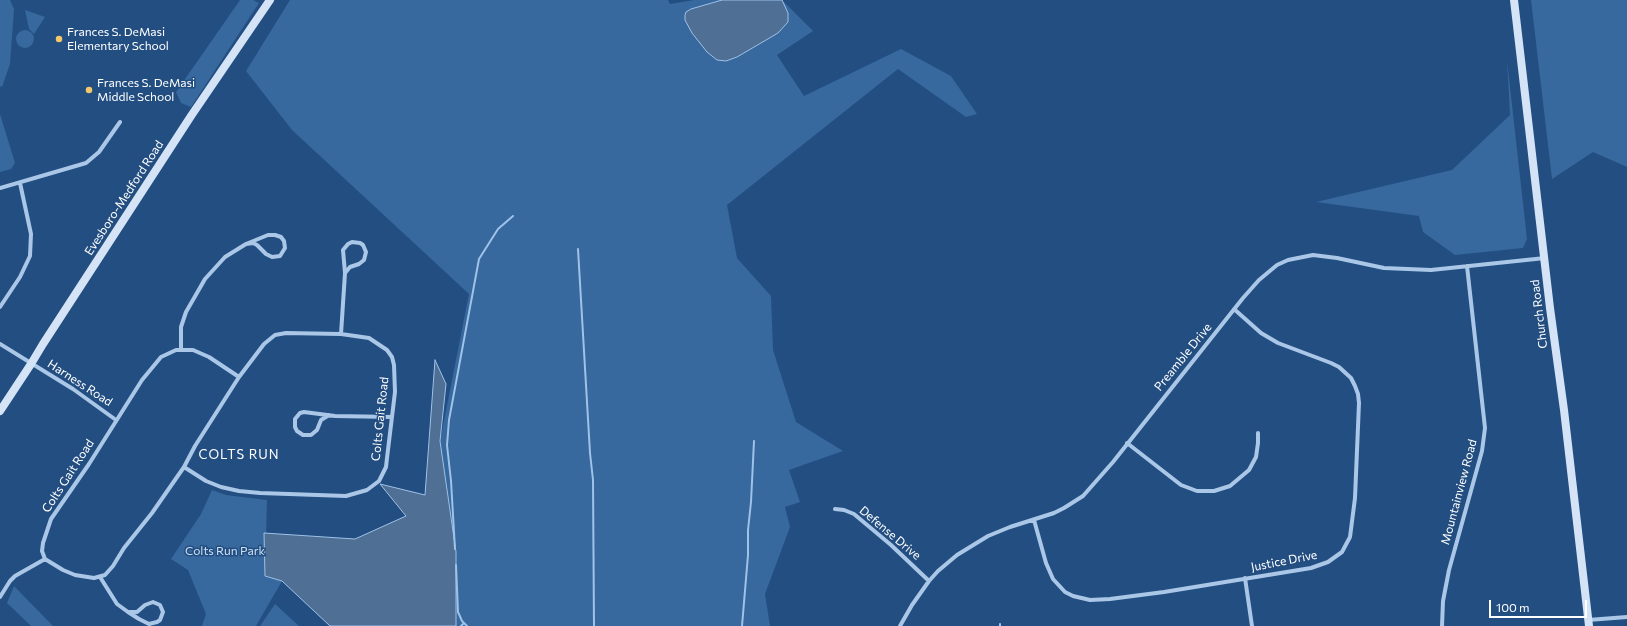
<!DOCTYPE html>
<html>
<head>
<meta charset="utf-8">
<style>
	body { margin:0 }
	#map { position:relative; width:1627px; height:626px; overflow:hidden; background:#234e81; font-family:Commissioner,sans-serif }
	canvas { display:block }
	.scale { position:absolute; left:1489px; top:600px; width:98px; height:18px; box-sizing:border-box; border:2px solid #fff; border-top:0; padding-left:5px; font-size:12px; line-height:14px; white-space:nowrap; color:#fff; -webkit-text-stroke:3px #234e81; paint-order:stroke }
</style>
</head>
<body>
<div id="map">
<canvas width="1627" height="626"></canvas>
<div class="scale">100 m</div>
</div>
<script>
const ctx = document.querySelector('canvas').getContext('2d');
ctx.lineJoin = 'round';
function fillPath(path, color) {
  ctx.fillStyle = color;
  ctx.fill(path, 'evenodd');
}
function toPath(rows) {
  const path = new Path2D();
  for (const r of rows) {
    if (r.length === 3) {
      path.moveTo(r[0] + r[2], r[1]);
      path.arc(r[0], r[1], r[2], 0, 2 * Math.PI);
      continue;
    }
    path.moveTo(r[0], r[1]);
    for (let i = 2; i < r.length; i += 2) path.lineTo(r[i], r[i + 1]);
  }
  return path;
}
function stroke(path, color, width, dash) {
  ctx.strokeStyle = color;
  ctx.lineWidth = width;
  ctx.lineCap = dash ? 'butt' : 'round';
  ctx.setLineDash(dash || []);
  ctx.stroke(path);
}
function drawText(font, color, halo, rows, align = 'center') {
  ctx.font = font + ' Commissioner,sans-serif';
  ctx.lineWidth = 3;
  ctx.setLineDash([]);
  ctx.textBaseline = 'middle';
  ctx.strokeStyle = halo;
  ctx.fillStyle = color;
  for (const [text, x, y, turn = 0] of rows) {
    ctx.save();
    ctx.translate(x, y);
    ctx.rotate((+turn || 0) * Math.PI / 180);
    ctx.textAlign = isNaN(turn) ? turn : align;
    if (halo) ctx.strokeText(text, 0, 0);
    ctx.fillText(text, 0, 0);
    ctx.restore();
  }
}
const green = toPath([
	[0,0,10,0,14,9,10,64,2,87,0,86],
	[240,0,253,0,259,3,191,107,181,103,176,92],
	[290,0,668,0,670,4,694,0,782,0,813,31,777,55,804,96,901,49,951,76,977,114,966,117,898,69,727,205,737,258,771,296,773,350,796,422,843,451,789,470,800,502,785,507,790,527,765,594,770,626,456,626,456,552,440,441,469,294,292,130,246,71],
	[1531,0,1627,0,1627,167,1593,152,1552,179],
	[25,10,45,17,34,34,29,29],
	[25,39,9],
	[1507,60,1527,239,1523,248,1455,255,1423,232,1419,216,1316,202,1452,170,1510,115],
	[0,114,15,163,11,169,0,172],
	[212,490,226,495,267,500,265,576,282,581,256,626,202,626,206,614,188,570,171,559,201,514],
	[14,586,53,626,31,626,7,603],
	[275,604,299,626,260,626]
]);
const water = toPath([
	[722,0,782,0,788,13,788,22,778,33,737,57,726,61,717,60,707,52,692,33,685,20,685,15,686,12,691,9,722,0],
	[435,360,446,384,440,441,456,552,456,626,330,626,282,581,265,576,264,533,355,539,406,516,380,484,425,495,435,360]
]);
const stream = toPath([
	[578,249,590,453,593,480,594,626],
	[455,549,451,481,447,445,449,420,479,259,498,229,513,216],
	[456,565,458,612,462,621,467,626],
	[1000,624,1000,626],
	[461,626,464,623],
	[742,626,748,555,748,530,751,502,754,441]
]);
const street = toPath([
	[0,188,86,163,99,152,120,122],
	[0,307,20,277,30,256,31,234,20,183],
	[341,334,345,273,343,250,348,244,352,242,360,243,363,245,366,252,364,260,359,264,350,267,345,273],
	[0,344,73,389,116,420],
	[181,349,181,327,186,312,205,279,225,257,246,244,253,243,257,245,266,254,272,257,280,256,285,248,284,241,281,237,275,235,268,235,246,244],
	[329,415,321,420,317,430,311,435,303,435,297,431,295,427,295,419,300,413,304,412,335,416,392,417],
	[1127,443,1181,485,1197,491,1214,491,1230,486,1249,470,1256,457,1258,443,1258,433],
	[184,467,195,446,239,377,264,344,275,335,286,333,341,334,369,338,387,350,392,357,394,365,395,392,387,458,386,467,379,481,367,490,346,496,260,493,239,491,221,487,206,481,184,467,152,513,124,548,113,566,105,575,94,578,75,575,63,570,45,559,42,551,43,543,51,519,89,464,142,380,161,357,176,350,193,350,209,357,239,377],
	[835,509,844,510,854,514,891,545,929,581],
	[1034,520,1046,563,1053,579,1065,592,1073,596,1090,600,1110,599,1164,592,1311,568,1328,562,1342,552,1350,537,1355,498,1359,403,1358,394,1355,386,1351,378,1339,367,1331,363,1278,343,1261,333,1234,309],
	[100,577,117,604,128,612,139,619,149,624,157,622,160,620,163,612,160,605,153,602,145,605,137,612,128,612],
	[1245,578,1252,626],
	[0,597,10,581,15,576,45,559],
	[1588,620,1627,617],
	[900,626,912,605,929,581,938,571,957,555,988,536,1010,527,1054,513,1064,508,1083,496,1113,462,1243,298,1259,280,1277,265,1288,260,1313,255,1337,258,1384,268,1431,270,1545,258],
	[1442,626,1443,601,1449,570,1482,451,1485,428,1467,266]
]);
const secondary = toPath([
	[1514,0,1550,308,1564,410,1589,626],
	[0,411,31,364,43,344,191,116,270,0]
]);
const markers = [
	[59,39,4,"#f2c86d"],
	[89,90,4,"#f2c86d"]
];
const poiNames = [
	["Frances S. DeMasi",67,32],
	["Elementary School",67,46],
	["Frances S. DeMasi",97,83],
	["Middle School",97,97]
];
const streetNames = [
	["Evesboro-Medford Road",124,198,-57],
	["Church Road",1539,314,-97],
	["Preamble Drive",1183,357,-51],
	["Harness Road",80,383,33],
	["Colts Gait Road",380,419,-84],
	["Colts Gait Road",68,476,-57],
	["Mountainview Road",1459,492,-75],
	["Defense Drive",890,533,40],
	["Justice Drive",1284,561,-11]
];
const parkNames = [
	["Colts Run Park",225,551]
];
const neighbourhoodNames = [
	["COLTS RUN",239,455]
];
fillPath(green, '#37689e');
fillPath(water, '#506f94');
stroke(water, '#9ec2e8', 1);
stroke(stream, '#9ec2e8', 2);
stroke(street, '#aac7e7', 4);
stroke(secondary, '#d4e4f6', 8);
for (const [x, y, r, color] of markers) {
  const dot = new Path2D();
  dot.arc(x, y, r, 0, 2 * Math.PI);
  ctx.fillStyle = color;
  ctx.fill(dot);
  stroke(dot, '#234e81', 1.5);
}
drawText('12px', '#fff', '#234e81', poiNames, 'left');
drawText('12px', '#fff', '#234e81', streetNames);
drawText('12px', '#cde1f5', '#234e81', parkNames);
ctx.letterSpacing = '1px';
drawText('13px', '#fff', '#234e81', neighbourhoodNames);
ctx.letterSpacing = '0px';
</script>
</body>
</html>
